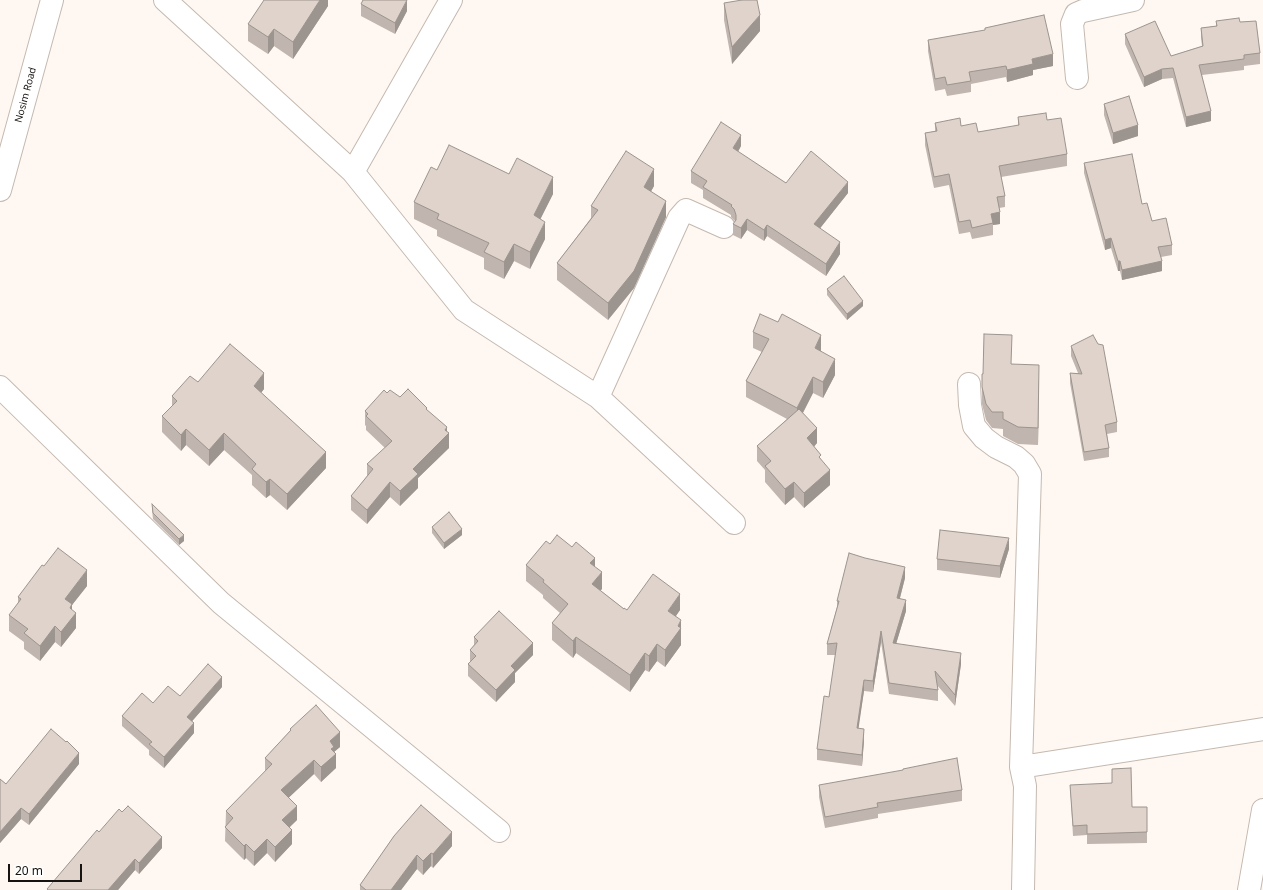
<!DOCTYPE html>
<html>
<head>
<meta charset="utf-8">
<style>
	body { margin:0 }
	#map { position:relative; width:1263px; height:890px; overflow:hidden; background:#fff8f2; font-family:"Noto Sans",sans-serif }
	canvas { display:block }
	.scale { position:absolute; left:8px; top:864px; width:74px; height:18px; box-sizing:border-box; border:2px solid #171310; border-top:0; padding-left:5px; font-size:12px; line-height:14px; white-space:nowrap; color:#171310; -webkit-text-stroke:3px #fff; paint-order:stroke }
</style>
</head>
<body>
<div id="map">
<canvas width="1263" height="890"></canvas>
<div class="scale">20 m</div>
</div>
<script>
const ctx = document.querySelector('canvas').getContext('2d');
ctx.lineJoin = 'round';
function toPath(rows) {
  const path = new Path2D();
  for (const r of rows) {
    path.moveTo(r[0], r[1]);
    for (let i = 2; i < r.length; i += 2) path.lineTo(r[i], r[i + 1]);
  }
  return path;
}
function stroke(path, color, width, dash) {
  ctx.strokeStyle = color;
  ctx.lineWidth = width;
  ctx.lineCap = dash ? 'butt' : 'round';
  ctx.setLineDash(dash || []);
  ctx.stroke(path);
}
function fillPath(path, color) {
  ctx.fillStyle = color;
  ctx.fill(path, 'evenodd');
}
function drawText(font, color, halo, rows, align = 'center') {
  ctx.font = font + ' "Noto Sans",sans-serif';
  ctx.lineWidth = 3;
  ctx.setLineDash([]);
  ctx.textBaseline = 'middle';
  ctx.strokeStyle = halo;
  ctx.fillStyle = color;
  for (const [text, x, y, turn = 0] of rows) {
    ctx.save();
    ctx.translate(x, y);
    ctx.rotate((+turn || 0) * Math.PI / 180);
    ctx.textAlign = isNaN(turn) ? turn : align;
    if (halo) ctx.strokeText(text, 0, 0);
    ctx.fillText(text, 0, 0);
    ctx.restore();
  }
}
const minor = toPath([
	[165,0,353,172,464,310,598,397,734,523],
	[1077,78,1072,24,1076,14,1083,11,1133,0],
	[353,172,451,0],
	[0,190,52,0],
	[969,384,970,405,974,426,984,438,996,447,1016,457,1024,464,1030,474,1021,767],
	[0,387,221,603,499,831],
	[598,397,679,218,686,210,724,227],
	[1023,890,1025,786,1021,767,1263,729],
	[1249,890,1263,810]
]);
const wall = toPath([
	[328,0,328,6,293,59,274,46,268,54,248,41,248,24],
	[724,3,760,31,732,64,724,20],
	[361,4,407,11,395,34,361,16],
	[1216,21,1240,22,1260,53,1260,64,1244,66,1244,70,1202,75,1211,121,1186,127,1173,78,1162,79,1144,87,1125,44,1125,34,1171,56,1202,46,1201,38,1201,28,1216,26],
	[928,40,1053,66,1033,70,1033,75,1007,82,1006,77,971,84,971,92,947,96,945,89,935,91,928,51],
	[1104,104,1138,136,1113,144,1104,115],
	[1018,117,1047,120,1067,154,1067,166,1001,177,1005,196,1005,207,999,208,1000,224,993,225,993,235,972,239,970,232,959,234,949,185,934,188,925,145,925,133,935,131,935,123,961,126,978,132,1018,126],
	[741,146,738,152,786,183,848,193,820,228,840,254,826,276,767,236,764,241,747,230,741,239,733,235,733,224,735,221,731,217,731,215,703,198,703,190,691,183,691,171],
	[1084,163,1142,204,1152,221,1172,245,1172,255,1161,257,1162,271,1122,280,1120,271,1118,271,1111,248,1105,250,1084,173],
	[437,170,553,194,540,219,545,239,530,269,514,261,504,279,484,269,484,258,437,236,437,230,414,219,414,202],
	[654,186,651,191,666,217,634,288,608,320,557,280,557,263,591,218,591,206],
	[827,289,863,306,847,320,827,295],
	[753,332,821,351,835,375,823,398,813,393,803,413,817,443,814,447,821,460,830,485,804,508,794,497,785,505,765,482,765,470,757,461,757,446,787,419,746,397,746,381,762,352,753,348],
	[1071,346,1117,422,1117,432,1107,434,1109,448,1109,457,1084,461,1070,383,1070,373,1078,373,1071,356],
	[1012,364,1039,382,1038,445,1018,444,1003,436,1003,429,992,428,986,420,982,404,982,374],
	[198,382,264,389,261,393,326,468,287,510,270,495,266,498,252,485,252,475,224,450,209,466,186,445,181,451,162,432,162,416,172,406,172,396],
	[387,393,400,397,427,410,447,432,449,448,418,478,418,488,400,506,390,497,367,524,351,510,351,496,367,476,367,464,385,448,366,430,366,426,365,425,365,411],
	[152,504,184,541,179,545,153,519,152,510],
	[432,527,462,535,444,549,432,533],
	[550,544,595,567,602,589,600,590,624,609,627,610,680,610,676,616,681,637,681,645,665,667,657,661,649,672,645,670,630,692,576,653,573,658,552,640,552,623,560,613,543,598,543,595,526,581,526,565],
	[1009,549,1000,578,937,570,937,559],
	[44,566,87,586,72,605,72,610,76,628,61,647,55,642,40,661,24,649,24,642,9,631,9,615,18,604,18,597],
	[905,578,900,598,906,611,896,644,961,664,955,706,937,685,938,690,938,701,889,694,881,642,873,692,864,691,858,728,864,740,862,766,817,760,817,749,829,697,836,655,827,655,827,644,837,607,837,601],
	[474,637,533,655,515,673,515,682,496,702,468,676,468,664,470,662,470,650,474,645],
	[222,687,192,721,194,733,164,768,149,755,149,750,122,726,122,716,153,703],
	[290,729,340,747,334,752,336,768,321,782,314,774,288,798,297,820,290,827,292,844,275,862,267,853,254,866,246,858,244,860,225,841,226,811,265,772,265,758,290,731],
	[79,764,29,825,21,819,0,843,0,779,6,784],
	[819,785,962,790,962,801,878,814,878,818,825,828,819,797],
	[1070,785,1132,807,1147,807,1147,843,1087,844,1087,835,1073,836],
	[99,832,162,848,139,874,135,870,118,890,47,890],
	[394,836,452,846,433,868,431,866,423,875,417,869,401,890,360,890,360,885]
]);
const shadedWall = toPath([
	[320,0,328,0,328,6,293,59,293,42],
	[407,0,407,11,395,34,395,23],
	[760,15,760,31,732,64,732,47],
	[274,29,274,46,268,54,268,37],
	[1053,54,1053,66,1033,70,1033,75,1007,82,1007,70,1032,59],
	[1162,69,1162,79,1144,87,1144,77],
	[1211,111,1211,121,1186,127,1186,117],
	[1138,125,1138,136,1113,144,1113,133],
	[741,135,741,146,733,160,733,148],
	[654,169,654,186,644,204,644,187],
	[553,177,553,194,534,232,534,215],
	[848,182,848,193,814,236,814,224],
	[666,201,666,217,634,288,608,320,608,303],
	[1000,212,1000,224,993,225,991,214],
	[747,219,747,230,741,239,741,228],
	[545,222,545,239,530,269,530,252],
	[767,225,767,236,764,241,764,230],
	[1111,238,1111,248,1105,250,1105,240],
	[840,242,840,254,826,276,826,264],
	[514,244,514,261,504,279,504,262],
	[1118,261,1120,261,1120,271,1118,271],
	[1162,261,1162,271,1122,280,1122,270],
	[863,301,863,306,847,320,847,314],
	[821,335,821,351,815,364,815,348],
	[835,359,835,375,823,398,823,382],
	[1039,365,1039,382,1038,445,1038,428],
	[264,373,264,389,254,402,254,386],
	[813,377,813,393,797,424,797,408],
	[447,427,447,435,449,433,449,448,418,478,418,488,400,506,400,491,413,469],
	[817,428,817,443,807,454,807,438],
	[186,429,186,445,181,451,181,435],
	[224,433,224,450,209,466,209,450],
	[326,452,326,468,287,510,287,494],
	[830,470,830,485,804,508,804,493],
	[270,479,270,495,266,498,266,482],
	[390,482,390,497,367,524,367,510],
	[794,482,794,497,785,505,785,489],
	[462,529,462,535,444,549,444,543],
	[184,535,184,541,179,545,179,539],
	[1009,538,1009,549,1000,578,1000,566],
	[595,558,595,574,590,563],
	[905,567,905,578,897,609,897,598],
	[87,570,87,586,72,605,72,617,76,613,76,628,61,647,61,632,65,599],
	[602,572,602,589,592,600,592,584],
	[680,594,680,610,668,627,668,611],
	[906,600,906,611,893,654,893,643],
	[681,620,681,645,665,667,665,650,678,626],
	[55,626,55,642,40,661,40,646],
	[881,631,881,642,873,692,873,681],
	[576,637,576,653,573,658,573,641],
	[533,643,533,655,515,673,515,682,496,702,496,690,511,666],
	[657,644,657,661,649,672,649,656],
	[645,653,645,670,630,692,630,675],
	[961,653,961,664,955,706,955,695],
	[222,677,222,687,187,727,187,717],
	[864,680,864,691,857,739,857,728],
	[194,723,194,733,164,768,164,757],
	[864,729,864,740,862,766,862,755],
	[340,732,340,747,334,752,336,754,336,768,321,782,321,767,330,741],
	[79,753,79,764,29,825,29,814],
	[314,760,314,774,281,805,281,790],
	[297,806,297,820,282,834,282,820],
	[21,808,21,819,0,843,0,832],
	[292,830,292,844,275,862,275,847],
	[452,832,452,846,433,868,433,854],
	[162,837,162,848,139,874,139,863],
	[267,839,267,853,254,866,254,852],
	[246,844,246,858,244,860,244,846],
	[431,853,431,866,423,875,423,861],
	[417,855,417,869,401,890,391,890],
	[135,859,135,870,118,890,108,890]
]);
const building = toPath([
	[264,0,320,0,293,42,274,29,268,37,248,24,264,0],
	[363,0,407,0,395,23,361,4,363,0],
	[742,0,757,0,760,15,732,47,724,3,742,0],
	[1044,15,1053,54,1032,59,1033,64,1007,70,1006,66,969,72,971,81,947,85,945,77,935,79,928,40,985,30,985,28,1044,15],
	[1239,18,1240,22,1256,21,1260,53,1244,55,1244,59,1199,65,1211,111,1186,117,1173,68,1162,69,1144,77,1125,34,1155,21,1171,56,1203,46,1201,28,1217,26,1216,21,1239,18],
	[1129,96,1138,125,1113,133,1104,104,1129,96],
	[1046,113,1047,120,1061,118,1067,154,999,166,1005,196,997,197,1000,212,991,214,993,223,972,228,970,220,959,222,949,174,934,177,925,133,937,131,935,123,960,118,961,126,976,123,978,132,1019,125,1018,117,1046,113],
	[721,122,741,135,733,148,786,183,811,151,848,182,814,224,840,242,826,264,767,225,764,230,747,219,741,228,733,224,736,220,736,215,734,209,731,206,732,205,703,187,707,181,691,171,721,122],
	[449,145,509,174,517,158,553,177,534,215,545,222,530,252,514,244,504,262,484,252,489,243,437,219,439,214,414,202,431,167,437,170,449,145],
	[626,151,654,169,644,187,666,201,634,271,608,303,557,263,598,210,591,206,626,151],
	[1132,154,1142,204,1147,203,1152,221,1166,218,1172,245,1158,247,1162,261,1122,270,1120,261,1118,261,1111,238,1105,240,1084,163,1132,154],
	[844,276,863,301,847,314,827,289,844,276],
	[760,314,778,322,782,314,821,335,815,348,835,359,823,382,813,377,797,408,746,381,769,339,753,332,760,314],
	[984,334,1012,335,1011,364,1039,365,1038,428,1018,427,1003,419,1003,412,992,412,986,404,982,387,982,374,983,374,984,334],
	[1093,335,1098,344,1103,345,1117,422,1105,425,1109,448,1084,452,1070,373,1082,374,1071,346,1093,335],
	[230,344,264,373,254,386,326,452,287,494,270,479,266,482,252,469,256,464,224,433,209,450,186,429,181,435,162,416,177,401,172,396,190,376,198,382,230,344],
	[408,389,427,408,426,409,447,427,445,430,449,433,413,469,418,474,400,491,390,482,367,510,351,496,373,469,367,464,392,441,366,416,368,414,365,411,384,390,387,393,390,390,400,397,408,389],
	[799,409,817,428,807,438,821,455,819,457,830,470,804,493,794,482,785,489,765,466,771,461,757,446,799,409],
	[152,504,184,535,179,539,153,513,152,504],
	[449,512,462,529,444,543,432,527,449,512],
	[940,530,1009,538,1000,566,937,559,940,530],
	[557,535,572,547,576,542,595,558,590,563,602,572,592,584,624,609,624,608,627,610,653,574,680,594,668,611,681,620,678,626,681,628,665,650,657,644,649,656,645,653,630,675,576,637,573,641,552,623,568,604,543,582,544,580,526,565,546,541,550,544,557,535],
	[58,548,87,570,65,599,72,604,70,608,76,613,61,632,55,626,40,646,24,633,28,629,9,615,21,599,18,597,42,565,44,566,58,548],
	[849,553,865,558,905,567,897,598,906,600,893,643,961,653,955,695,935,671,938,690,889,683,881,631,873,681,864,680,857,728,864,729,862,755,817,749,824,696,829,697,837,643,827,644,839,601,837,601,849,553],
	[499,611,533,643,511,666,515,670,496,690,468,664,476,656,470,650,478,641,474,637,499,611],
	[208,664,222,677,187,717,194,723,164,757,149,744,152,742,122,716,142,693,153,703,168,686,180,696,208,664],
	[316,705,340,732,330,741,334,747,331,749,336,754,321,767,314,760,281,790,297,806,282,820,292,830,275,847,267,839,254,852,246,844,244,846,225,827,233,818,226,811,272,764,265,758,291,730,290,729,316,705],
	[51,729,66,742,67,741,79,753,29,814,21,808,0,832,0,779,6,784,51,729],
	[957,758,962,790,877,803,878,807,825,817,819,785,903,770,903,769,957,758],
	[1131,768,1132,807,1147,807,1147,832,1087,834,1087,825,1073,826,1070,785,1112,783,1112,769,1131,768],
	[421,805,452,832,433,854,431,853,423,861,417,855,391,890,366,890,360,885,394,836,421,805],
	[128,806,162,837,139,863,135,859,108,890,48,890,47,889,97,830,99,832,119,809,122,812,128,806]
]);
const streetNames = [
	["Nosim Road",26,95,-75]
];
stroke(minor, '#c4b9b0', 24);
stroke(minor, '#fff', 22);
fillPath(wall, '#c0b5af');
fillPath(shadedWall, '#9c948e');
fillPath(building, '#dfd3cb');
stroke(building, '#9c948e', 1);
drawText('10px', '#171310', '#fff', streetNames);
</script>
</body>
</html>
